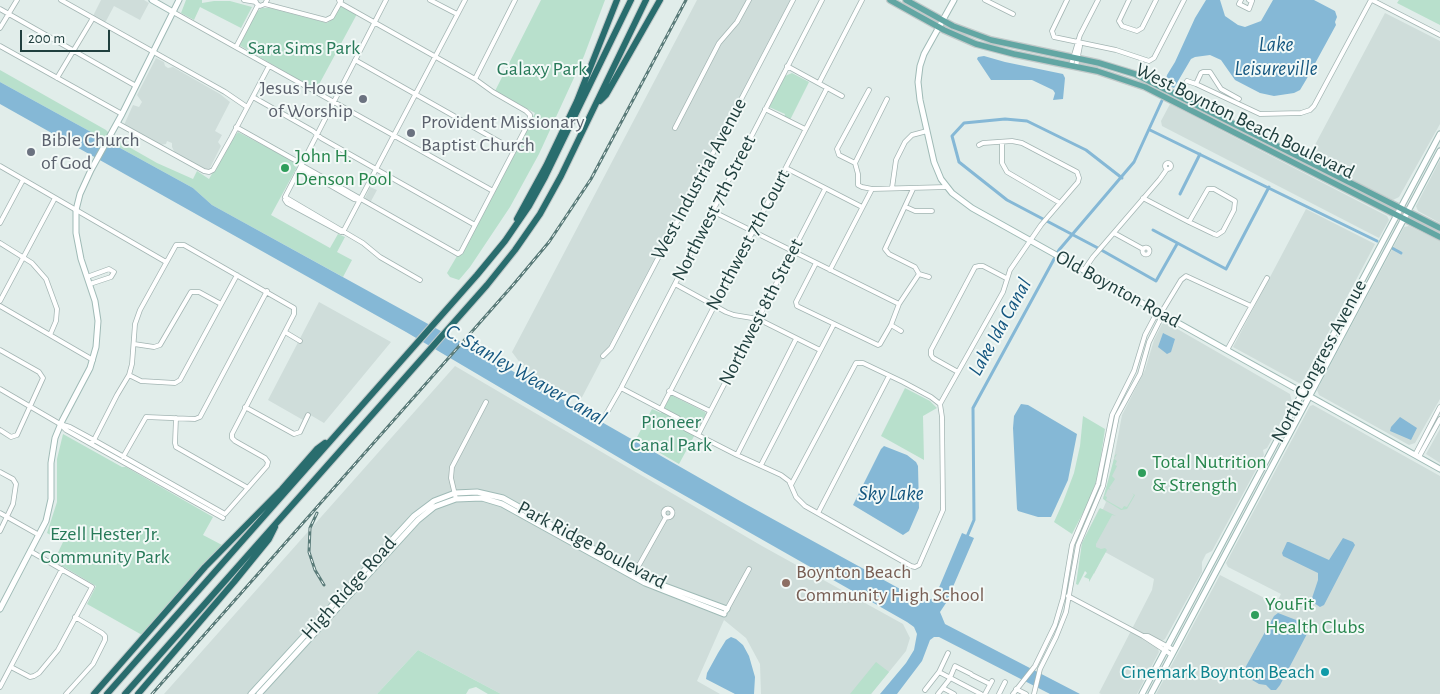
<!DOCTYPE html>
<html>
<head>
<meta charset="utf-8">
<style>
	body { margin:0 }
	#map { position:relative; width:1440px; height:694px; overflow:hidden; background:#e1edea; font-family:"Alegreya Sans",sans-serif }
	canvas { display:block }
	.scale { position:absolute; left:20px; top:30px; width:90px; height:22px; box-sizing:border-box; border:2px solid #203f3e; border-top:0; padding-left:6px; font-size:15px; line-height:18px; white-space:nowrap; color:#203f3e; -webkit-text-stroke:4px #f2f9f7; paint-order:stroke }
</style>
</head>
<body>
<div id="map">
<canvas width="1440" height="694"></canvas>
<div class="scale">200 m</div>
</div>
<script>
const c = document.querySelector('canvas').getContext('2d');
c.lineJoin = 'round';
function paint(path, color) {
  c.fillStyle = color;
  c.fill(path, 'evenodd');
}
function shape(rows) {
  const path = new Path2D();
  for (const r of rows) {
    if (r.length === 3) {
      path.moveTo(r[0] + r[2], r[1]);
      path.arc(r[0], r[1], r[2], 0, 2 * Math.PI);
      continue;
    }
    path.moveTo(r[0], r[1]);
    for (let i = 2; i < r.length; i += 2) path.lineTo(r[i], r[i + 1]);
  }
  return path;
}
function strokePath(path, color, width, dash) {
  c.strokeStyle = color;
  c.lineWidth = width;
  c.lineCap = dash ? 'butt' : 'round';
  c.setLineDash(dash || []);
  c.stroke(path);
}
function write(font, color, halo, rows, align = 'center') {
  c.font = font + ' "Alegreya Sans",sans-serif';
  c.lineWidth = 4;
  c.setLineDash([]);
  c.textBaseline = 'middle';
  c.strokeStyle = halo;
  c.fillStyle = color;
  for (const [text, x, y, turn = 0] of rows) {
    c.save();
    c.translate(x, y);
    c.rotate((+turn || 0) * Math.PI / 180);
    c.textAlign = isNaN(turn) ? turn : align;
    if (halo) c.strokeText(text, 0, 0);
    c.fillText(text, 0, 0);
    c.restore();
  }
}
paint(shape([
	[101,0,144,0,149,3,140,20,114,6,105,23,93,16],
	[697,0,790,0,580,401,529,375,512,352],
	[1385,13,1440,41,1440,124,1399,197,1393,200,1308,158],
	[156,58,164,62,165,66,168,68,173,67,220,94,230,102,215,131,222,135,218,142,221,146,209,170,204,169,175,153,172,147,172,143,167,141,166,144,160,145,124,125,133,105,139,107,142,102,137,95],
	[1170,104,1387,216,1389,220,1379,238,1162,126,1161,121],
	[1440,160,1440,223,1418,211,1416,206],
	[370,187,377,190,370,203,365,198],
	[1306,209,1375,244,1302,382,1299,383,1233,347],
	[1409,226,1440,241,1440,399,1415,443,1409,445,1319,395,1317,390,1404,227],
	[319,302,391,342,324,423,307,413,303,420,268,400],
	[1167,323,1290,394,1292,402,1267,448,1263,450,1264,455,1212,551,1206,554,1202,562,1202,572,1165,639,1162,641,1158,649,1159,652,1137,694,1101,694,1099,693,1152,590,1154,579,1105,552,1094,574,1081,550,1082,543,1099,509,1103,509,1106,502,1103,498,1111,474,1122,415,1145,370,1154,340,1162,324],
	[455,366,762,546,903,624,910,638,906,651,871,694,761,694,760,664,746,638,724,620,697,681,720,694,501,694,418,650,377,694,164,694],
	[1313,405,1440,476,1440,694,1156,694,1220,575,1276,604,1281,594,1228,567,1226,563,1310,406],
	[1440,429,1440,463,1426,454]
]), '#cfddda');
paint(shape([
	[186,0,202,0,202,3,214,1,230,1,252,7,241,28,200,7,194,20,181,13],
	[541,0,605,0,584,56,539,154,510,207,470,267,459,280,450,277,447,273,457,256,462,254,535,113,495,91],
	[1399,0,1440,0,1440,25,1397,3],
	[341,5,357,14,316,90,239,45,256,12,262,8,270,8,327,23,333,19],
	[0,70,106,130,115,139,157,163,193,179,197,171,209,179,229,144,238,132,295,162,297,167,271,215,330,248,338,234,345,237,337,252,352,260,343,277,212,205,193,188,0,82],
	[792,73,809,82,790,120,784,117,785,114,769,107,785,76],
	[905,388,930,401,937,408,923,416,924,460,881,436],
	[671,395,705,412,706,414,679,464,636,439,652,409,661,413],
	[1083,416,1105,429,1098,476,1090,499,1072,534,1054,522,1063,502,1074,473,1080,446],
	[63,434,122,467,126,467,213,517,203,535,222,545,142,635,87,604,96,586,54,561,63,542,47,533,57,502,57,459],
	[1117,454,1114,459,1117,461,1115,465,1117,466,1112,476,1115,479,1109,488,1111,490,1108,489,1105,496,1107,497,1106,500,1122,509,1124,506,1127,507,1134,495,1132,493,1135,495,1127,509,1121,510,1103,499,1115,455],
	[1100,508,1116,516,1112,515,1096,544,1096,547,1101,549,1105,548,1107,550,1089,582,1089,579,1084,577,1087,573,1085,571,1078,585,1076,584,1082,543],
	[418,650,501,694,488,694,476,687,469,689,466,694,377,694],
	[876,662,889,672,871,694,850,694]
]), '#b8e0cc');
paint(shape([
	[1206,0,1220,0,1225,16,1238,25,1245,27,1261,21,1273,0,1314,0,1335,11,1337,17,1335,22,1336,25,1306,80,1300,90,1294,93,1274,96,1260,93,1235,80,1221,60,1210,55,1195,57,1191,59,1174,88,1165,84,1167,75,1175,62,1195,18],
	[984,56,1005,62,1063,74,1065,78,1063,99,1053,100,1055,93,1053,90,1032,80,991,80,977,59,978,57],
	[0,82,193,188,212,205,479,352,740,501,922,601,927,601,935,597,962,533,974,538,946,603,940,612,945,624,1080,694,1050,694,939,637,934,637,930,640,922,661,897,694,880,694,906,663,914,650,917,634,914,627,907,622,645,473,406,332,0,104],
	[1163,333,1175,339,1171,352,1167,354,1158,347],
	[1021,404,1028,405,1077,434,1068,480,1051,517,1038,517,1018,511,1017,509,1013,428,1014,416],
	[1400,417,1417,428,1411,440,1390,431,1391,427],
	[884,446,907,455,916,462,918,466,919,508,909,531,903,535,853,505,881,449],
	[1343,538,1353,542,1355,545,1324,605,1320,607,1311,601,1318,580,1318,573,1283,556,1282,553,1287,542,1289,542,1329,560],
	[1278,613,1304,623,1307,627,1308,632,1280,685,1276,690,1271,690,1266,685,1259,684,1247,677,1245,668,1274,616],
	[731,637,736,639,743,645,749,656,755,677,754,694,735,694,706,679,707,673,718,653,726,640]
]), '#85b8d6');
strokePath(shape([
	[1150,130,1377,241],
	[1122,178,1086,150,1027,121,1005,119,964,123,952,136,959,162,1007,200,1096,247,1156,281,1177,244],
	[1180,194,1200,154],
	[1153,230,1226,269,1269,187],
	[1392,248,1401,253],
	[966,539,974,520,973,408,1059,250,1134,162,1170,83]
]), '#85b8d6', 3);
const street = shape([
	[61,0,225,92,247,107],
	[244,0,256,2],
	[255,0,256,3,260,6,265,4,267,0],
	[430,0,457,14],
	[985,0,1013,14],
	[1067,0,1052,31,1054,37,1116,50,1149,61,1154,58,1184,0],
	[1129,0,1119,21,1122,26,1137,31,1142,28,1156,0],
	[1241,0,1239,4,1249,9,1252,1,1249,0],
	[1372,0,1440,35],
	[265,4,326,20,332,17,341,1],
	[0,9,136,86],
	[173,12,493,191],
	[0,28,17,0],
	[0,46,122,114],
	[236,47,258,5],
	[355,60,514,150],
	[1071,65,1080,35,1098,0],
	[787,66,842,96],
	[1076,66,1080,46,1079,42],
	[57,78,93,18],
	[475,79,515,0],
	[1187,81,1196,84],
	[819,83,862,0],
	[253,97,313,131,321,138,475,225],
	[887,99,855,163,858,174,858,185,862,187,872,189,947,187],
	[1239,99,1221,89,1210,72,1203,72,1201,73,1196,84,1260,114,1301,113,1310,110,1314,106,1371,0],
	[765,109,805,129],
	[117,123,204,171,209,172,213,170,231,138,269,66],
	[236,127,302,164],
	[675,128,719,43,737,22,749,0],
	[1002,142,1002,163,1007,172,1060,203],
	[855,163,839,155,837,149,869,90],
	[1168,166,3],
	[301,165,458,254,461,252,530,120,530,115,526,111,493,92,475,79,340,3,339,0],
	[0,166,166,262],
	[300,168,354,199,359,200],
	[786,168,862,207],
	[892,188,896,160,905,142,912,135,927,131],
	[913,189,885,249,889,254,915,267,919,274],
	[285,197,386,0],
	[285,197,363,243,380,257,420,280],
	[1143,198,1164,209,1189,222,1214,234,1217,235,1223,231,1234,210,1235,201,1214,189,1208,189,1189,222],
	[285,200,287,203,341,232],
	[906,207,915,211,932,211],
	[712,211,899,304],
	[0,223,23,180],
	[343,232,465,0],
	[1114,233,1143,249],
	[0,243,32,263,46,279,57,309,56,321,50,335],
	[1146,251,3.5],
	[816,263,796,302,797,306,878,345,880,344,891,325,899,304,919,274],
	[830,270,872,189],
	[1084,270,1093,257,1160,179,1167,169],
	[919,274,929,277],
	[87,277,109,269,114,272,111,277,90,284],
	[675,284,726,312,734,315,758,319,820,350],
	[0,301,55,198],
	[0,306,93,360],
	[891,325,901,331],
	[285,332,300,341],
	[134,344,154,347,160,345,191,292,199,292,221,304],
	[0,350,39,372,43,378,17,435,11,437,0,430],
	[1227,350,1267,278],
	[603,356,611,348,793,0],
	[958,372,933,358,931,355,931,350,975,267,979,266,983,266,1006,278],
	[129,375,141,381,175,383,180,380,237,275],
	[621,388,678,418],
	[0,389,60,424,70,427,94,440,225,514,267,466,268,462,265,458,235,441,232,438,232,434,294,314,294,308,184,245,176,245,140,310,135,324,132,364,129,375,117,395,95,438,94,440,91,444],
	[669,391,710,411],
	[245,407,294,434,300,432,308,415],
	[661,409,827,88],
	[605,416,621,388,822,0],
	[176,418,175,443,176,447,248,488],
	[60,424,66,430,223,518],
	[686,429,737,455,781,475,789,481,796,497,805,506,911,566,915,567,919,565,943,510,942,417,940,404,1003,292,1010,270,1041,225,1078,182,1079,178,1077,172,1022,143,1012,141,983,143,979,145],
	[698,435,825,189],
	[737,455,796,339],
	[1415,455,1440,407],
	[123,457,146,417,195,419,200,417,267,291],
	[1419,457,1440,419],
	[761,465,834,324],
	[0,472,13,479,16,484,13,504,0,531],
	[791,485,856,363,863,363,903,382,931,397,940,404],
	[456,499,451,478,452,467,486,402],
	[668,513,4.5],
	[0,513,39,535],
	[818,513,889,376],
	[634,574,666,517],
	[1068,596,1143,636,1172,655],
	[726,611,749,569],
	[1143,636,1148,636,1174,650],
	[11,667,30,677,34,676,39,673,58,650,92,587,30,551],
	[939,672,981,694],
	[972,675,990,684],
	[0,687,62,569],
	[943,688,954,694],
	[1016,689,1026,694],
	[925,690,939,672,948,653],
	[66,694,93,664,105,640,105,636,102,633,75,617],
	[938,694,949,680,955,666,971,674],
	[985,694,992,681],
	[999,694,1005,682],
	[1013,694,1035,666,1055,625,1063,598,1072,545,1098,484,1112,415,1134,371,1145,335,1154,318,1161,313],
	[1034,694,1040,669,1056,637,1066,612,1078,545,1103,486,1117,416,1140,374,1149,342,1160,320,1161,313,1181,280,1186,276,1251,306]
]);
const secondary = shape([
	[152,0,173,12],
	[954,0,924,54,920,66,918,82,920,100,934,162,941,179,952,193,972,208,1440,469],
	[0,609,46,521,51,499,51,463,55,438,62,421,90,368,96,347,98,321,95,301,81,259,76,233,76,210,80,194,91,170,122,114,179,0],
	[251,694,414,516,434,501,455,493,477,492,503,498,635,572,665,586,727,609],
	[259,694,418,520,434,507,456,499,482,498,502,504,645,583,724,614],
	[1142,694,1440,134],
	[1151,694,1440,151]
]);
const primary = shape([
	[890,0,944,30,976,44,1014,54,1097,71,1145,87,1440,237],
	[906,0,953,26,991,40,1099,63,1135,74,1440,228]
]);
const highway = shape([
	[600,101,606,95,660,0],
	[517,219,546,166,577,101,617,0],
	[94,694,205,567,282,489,317,449,325,443],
	[107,694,477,275,505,241,529,206,545,177,631,0],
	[125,694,487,285,515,250,540,214,561,176,646,0],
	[138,694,234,582,269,539,275,527]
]);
strokePath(street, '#a3b5b3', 5.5);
strokePath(secondary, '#9fbab6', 7);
strokePath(primary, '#c1c9c9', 8);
strokePath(highway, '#c1c9c9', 8);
strokePath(street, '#fff', 4);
strokePath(secondary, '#fff', 5);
strokePath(primary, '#62a6a3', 5.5);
strokePath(highway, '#296d6e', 6);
const rail = shape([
	[317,513,310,528,309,552,315,570,324,585],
	[152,694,513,285,549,242,591,179,686,0]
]);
strokePath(rail, '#5a7b79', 3);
strokePath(rail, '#f2f9f7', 1, [4]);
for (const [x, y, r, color] of [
	[363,99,5,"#6b7280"],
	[411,133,5,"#6b7280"],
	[31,152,5,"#6b7280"],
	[285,168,5,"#2e9e5b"],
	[1142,473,5,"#2e9e5b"],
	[786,583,5,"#8d6e63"],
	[1255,615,5,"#2e9e5b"],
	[1325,672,5,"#0f9aa8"]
]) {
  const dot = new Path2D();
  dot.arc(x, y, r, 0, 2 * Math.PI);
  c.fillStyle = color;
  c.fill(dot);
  strokePath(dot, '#f2f9f7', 2);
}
write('20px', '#277a59', '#f2f9f7', [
	["Sara Sims Park",304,48],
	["Galaxy Park",542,69],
	["Pioneer",671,422],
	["Canal Park",671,445],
	["Ezell Hester Jr.",105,534],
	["Community Park",105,557]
]);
write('20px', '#5b616d', '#f2f9f7', [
	["Jesus House",353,88,"right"],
	["of Worship",353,111,"right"],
	["Provident Missionary",421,122],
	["Baptist Church",421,145],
	["Bible Church",41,140],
	["of God",41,163]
], 'left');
write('20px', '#203f3e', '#f2f9f7', [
	["West Boynton Beach Boulevard",1245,121,26],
	["West Industrial Avenue",699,179,-62],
	["Northwest 7th Street",714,208,-63],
	["Northwest 7th Court",748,240,-62],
	["Old Boynton Road",1118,289,29],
	["Northwest 8th Street",761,312,-63],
	["North Congress Avenue",1319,361,-62],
	["Park Ridge Boulevard",592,545,28],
	["High Ridge Road",349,588,-48]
]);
write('20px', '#27864d', '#f2f9f7', [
	["John H.",295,156],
	["Denson Pool",295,179],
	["Total Nutrition",1152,462],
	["& Strength",1152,485],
	["YouFit",1265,604],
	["Health Clubs",1265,627]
], 'left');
write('20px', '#785e54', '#f2f9f7', [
	["Boynton Beach",796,572],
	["Community High School",796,595]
], 'left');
write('20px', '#0d838f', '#f2f9f7', [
	["Cinemark Boynton Beach",1315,672]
], 'right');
write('italic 21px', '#155780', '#f2f9f7', [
	["Lake",1276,45],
	["Leisureville",1276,69],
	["Lake Ida Canal",1000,327,-61],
	["C. Stanley Weaver Canal",526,375,30],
	["Sky Lake",891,494]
]);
</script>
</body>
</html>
